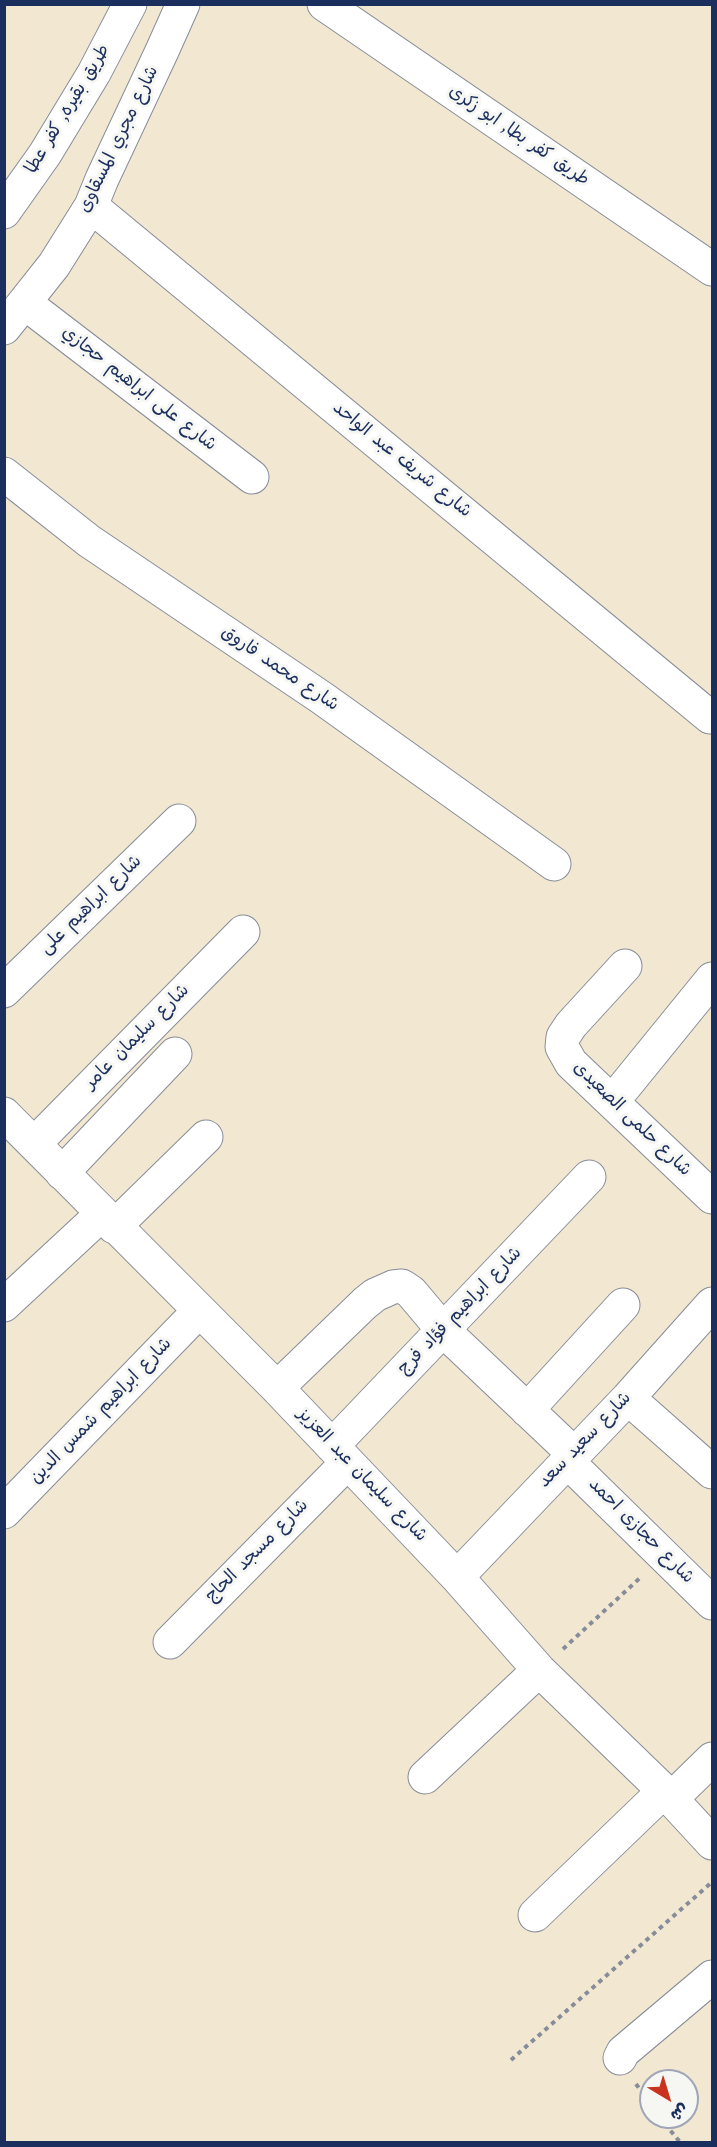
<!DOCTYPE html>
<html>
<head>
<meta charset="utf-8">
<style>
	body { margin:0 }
	#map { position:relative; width:717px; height:2147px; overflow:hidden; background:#f2e8d2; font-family:Kalam,"Playpen Sans Arabic",sans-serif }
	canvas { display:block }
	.frame { position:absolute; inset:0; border:6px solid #1b2f5e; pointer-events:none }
	.north { position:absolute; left:639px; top:2069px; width:60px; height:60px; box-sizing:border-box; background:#f6f6f2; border:2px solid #9ea6b7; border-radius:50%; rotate:142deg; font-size:16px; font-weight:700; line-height:24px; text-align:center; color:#1b2f5e }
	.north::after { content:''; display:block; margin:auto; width:21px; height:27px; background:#c8321e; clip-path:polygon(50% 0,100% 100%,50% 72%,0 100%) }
</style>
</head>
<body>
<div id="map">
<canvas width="717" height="2147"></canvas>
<div class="frame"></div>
<div class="north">ش</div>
</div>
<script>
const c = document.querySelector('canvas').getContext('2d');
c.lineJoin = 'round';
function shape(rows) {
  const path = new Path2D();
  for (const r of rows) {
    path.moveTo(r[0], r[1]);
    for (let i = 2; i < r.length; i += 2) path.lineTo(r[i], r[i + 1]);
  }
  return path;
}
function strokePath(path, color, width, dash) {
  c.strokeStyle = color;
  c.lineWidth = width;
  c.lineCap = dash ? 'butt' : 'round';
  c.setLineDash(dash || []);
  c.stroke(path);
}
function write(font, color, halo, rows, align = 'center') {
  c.font = font + ' Kalam,"Playpen Sans Arabic",sans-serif';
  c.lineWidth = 6;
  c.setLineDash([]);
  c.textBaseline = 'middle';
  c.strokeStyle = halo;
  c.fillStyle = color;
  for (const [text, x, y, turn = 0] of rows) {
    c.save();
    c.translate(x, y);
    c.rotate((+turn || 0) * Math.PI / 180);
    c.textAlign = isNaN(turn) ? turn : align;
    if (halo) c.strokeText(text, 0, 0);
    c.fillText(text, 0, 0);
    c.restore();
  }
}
const minor = shape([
	[324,4,712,269],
	[91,206,710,717],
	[4,212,45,154,94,73,130,4],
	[25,303,252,477],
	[4,328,54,265,91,206,102,179,162,51,183,4],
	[4,474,89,541,322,698,554,864],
	[625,966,571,1025,563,1037,562,1047,571,1063,712,1197],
	[4,991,179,821],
	[612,1102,712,979],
	[4,1114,277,1388,457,1577,539,1670,664,1791,712,1843],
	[34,1144,243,932],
	[62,1173,175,1054],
	[114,1227,206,1137],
	[4,1305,102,1214],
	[277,1388,365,1303,375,1295,393,1287,402,1286,411,1292,443,1330,574,1454],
	[628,1398,712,1472],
	[527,1410,623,1305],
	[332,1446,589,1177],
	[567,1461,712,1603],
	[4,1512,199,1311],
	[457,1577,628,1398,712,1304],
	[170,1642,347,1463],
	[425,1777,539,1670],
	[671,1799,712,1759],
	[535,1915,664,1791],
	[620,2058,623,2052,712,1977]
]);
strokePath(minor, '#868c98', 35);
strokePath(shape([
	[563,1649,641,1577],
	[511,2060,712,1882],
	[636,2084,651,2105],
	[659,2117,680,2142]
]), '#868c98', 4, [4.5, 4.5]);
strokePath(minor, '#fff', 33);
write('18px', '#1b2f5e', '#f6f6f2', [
	["طريق بقيره, كفر عطا",69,110,-59],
	["طريق كفر بطا, ابو زكرى",518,137,34],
	["شارع مجري المسقاوى",120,140,-64],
	["شارع على ابراهيم حجازي",138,390,38],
	["شارع شريف عبد الواحد",401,461,39],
	["شارع محمد فاروق",279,670,34],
	["شارع ابراهيم على",92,906,-44],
	["شارع سليمان عامر",138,1038,-45],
	["شارع حلمى الصعيدى",631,1120,44],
	["شارع ابراهيم فؤاد فرج",461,1312,-46],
	["شارع ابراهيم شمس الدين",102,1412,-46],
	["شارع سعيد سعد",586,1441,-46],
	["شارع سليمان عبد العزيز",361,1476,46],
	["شارع حجازى احمد",640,1532,45],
	["شارع مسجد الحاج",258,1552,-45]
]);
</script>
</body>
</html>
